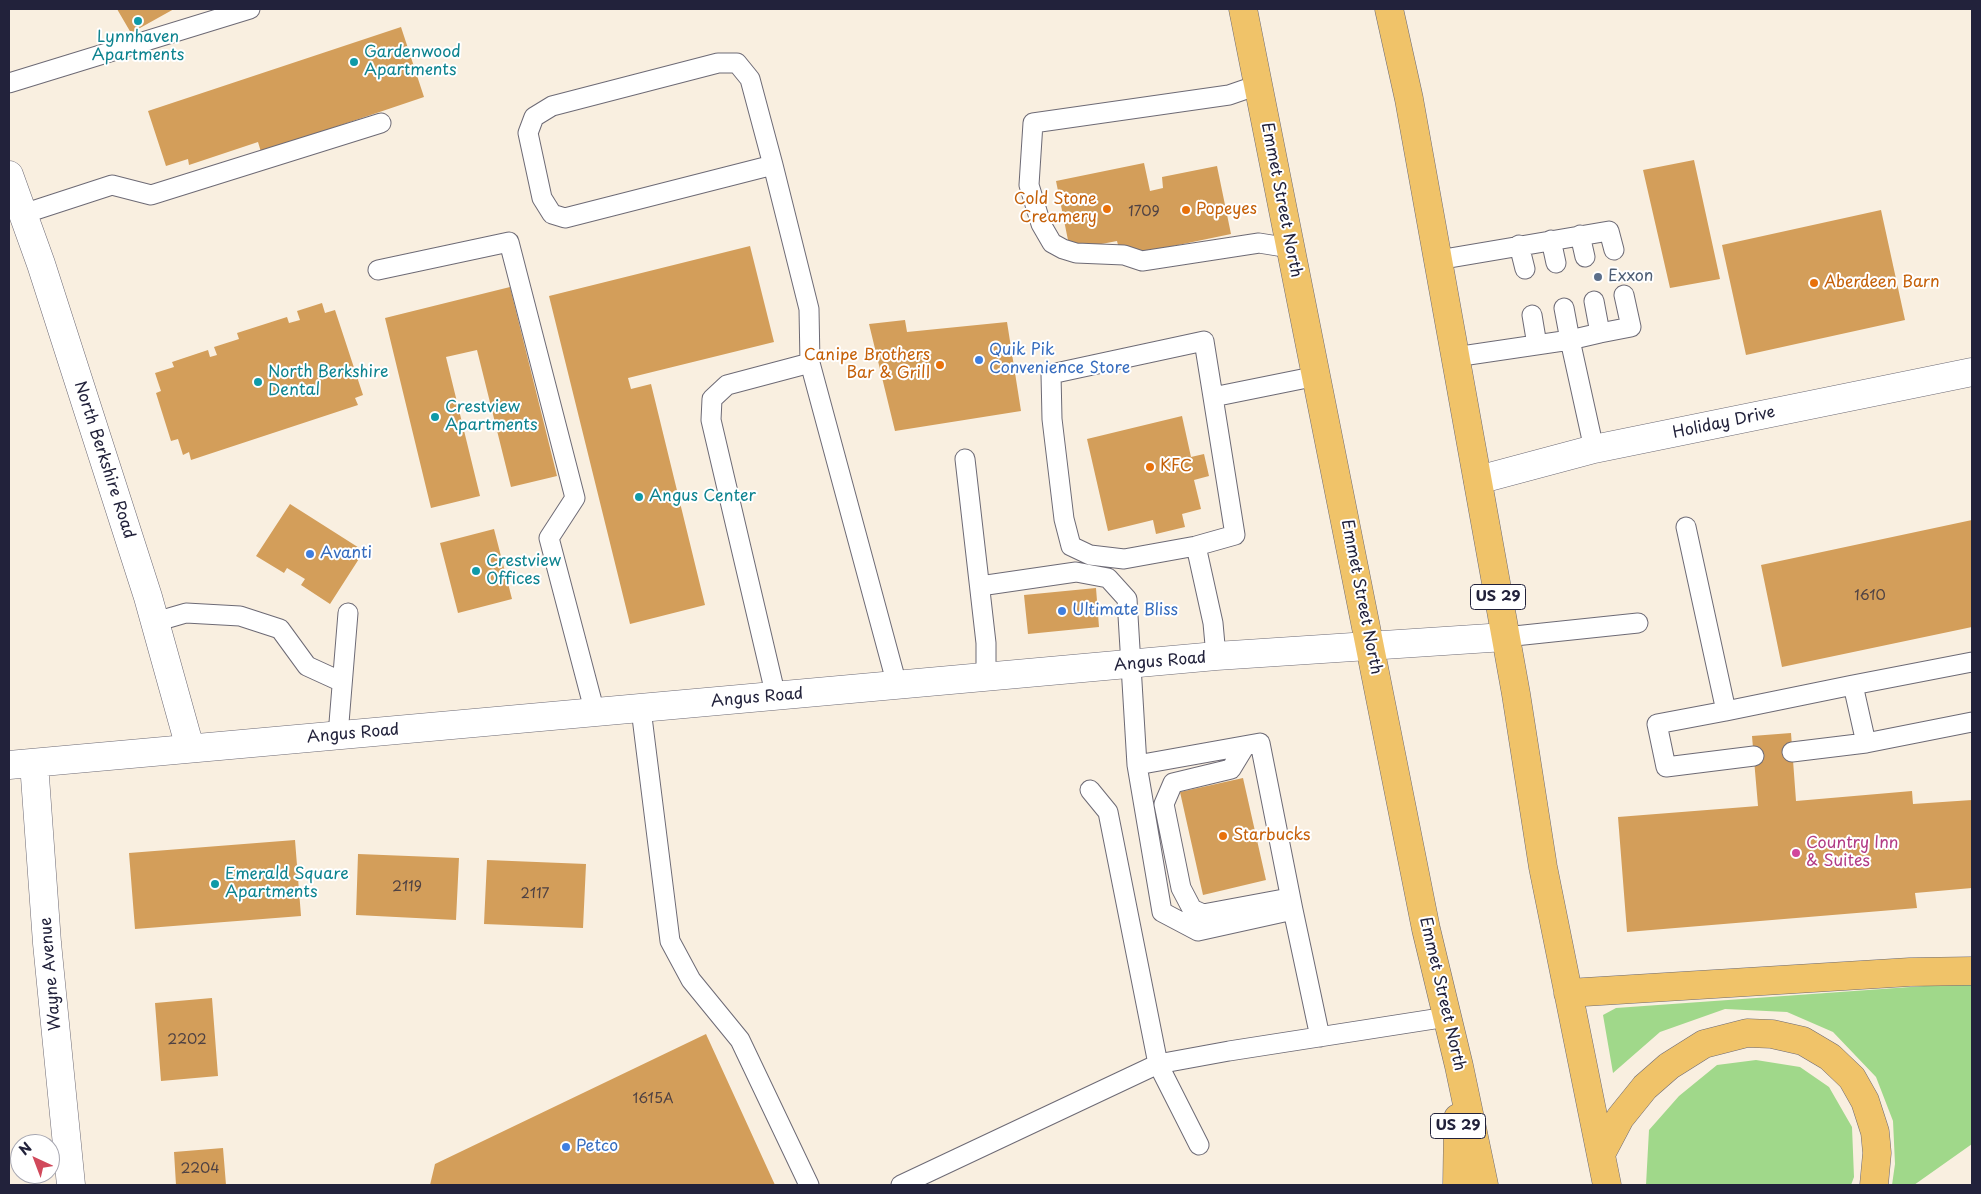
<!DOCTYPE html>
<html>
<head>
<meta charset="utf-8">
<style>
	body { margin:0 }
	#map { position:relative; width:1981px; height:1194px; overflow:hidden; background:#f9efe0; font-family:"Playpen Sans",sans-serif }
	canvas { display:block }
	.frame { position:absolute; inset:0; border:10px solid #22223b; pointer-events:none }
	.north { position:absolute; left:10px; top:1134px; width:50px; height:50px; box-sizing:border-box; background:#fff; border:1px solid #a7a7b1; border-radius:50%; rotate:317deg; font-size:14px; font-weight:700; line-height:20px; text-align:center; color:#22223b }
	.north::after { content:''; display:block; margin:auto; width:18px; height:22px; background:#d1495b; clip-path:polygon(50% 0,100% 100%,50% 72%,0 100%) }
</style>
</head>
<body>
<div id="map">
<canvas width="1981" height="1194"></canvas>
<div class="frame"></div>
<div class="north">N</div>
</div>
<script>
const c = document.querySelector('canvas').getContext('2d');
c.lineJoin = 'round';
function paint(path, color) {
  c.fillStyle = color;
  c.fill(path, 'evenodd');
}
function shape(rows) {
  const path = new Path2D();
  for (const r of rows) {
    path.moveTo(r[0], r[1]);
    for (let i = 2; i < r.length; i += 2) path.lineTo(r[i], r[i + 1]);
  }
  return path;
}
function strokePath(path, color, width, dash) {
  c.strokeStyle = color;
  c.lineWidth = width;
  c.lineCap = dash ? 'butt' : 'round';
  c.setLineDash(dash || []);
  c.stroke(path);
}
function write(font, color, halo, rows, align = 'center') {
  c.font = font + ' "Playpen Sans",sans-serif';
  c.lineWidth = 4;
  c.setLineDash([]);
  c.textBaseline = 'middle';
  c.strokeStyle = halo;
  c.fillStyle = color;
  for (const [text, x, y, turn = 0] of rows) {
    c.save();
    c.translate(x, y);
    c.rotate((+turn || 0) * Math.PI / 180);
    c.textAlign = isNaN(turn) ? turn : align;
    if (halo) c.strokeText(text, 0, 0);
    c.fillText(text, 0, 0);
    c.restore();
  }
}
paint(shape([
	[1938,985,1972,985,1972,1144,1914,1185,1892,1185,1895,1164,1893,1121,1876,1077,1833,1032,1787,1012,1725,1009,1660,1032,1613,1073,1603,1015,1616,1008],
	[1756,1060,1800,1067,1829,1087,1852,1127,1854,1177,1851,1185,1646,1185,1649,1130,1679,1096,1717,1065]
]), '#a0d88a');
paint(shape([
	[117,9,174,9,131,33],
	[401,27,424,97,261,152,258,142,189,165,188,159,166,166,148,111],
	[1694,160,1720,279,1670,288,1643,170],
	[1144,163,1150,191,1163,188,1162,177,1217,166,1231,234,1135,254,1133,247,1119,249,1117,241,1070,250,1056,181],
	[1881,210,1905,320,1746,355,1722,245],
	[750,246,774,342,628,378,631,389,651,384,705,605,630,624,549,296],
	[510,287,557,476,511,487,477,350,446,357,480,496,431,508,385,318],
	[322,303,325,313,335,310,363,395,355,398,358,405,191,460,189,452,183,455,178,439,171,441,156,393,161,391,155,373,174,367,172,362,208,350,210,357,217,355,214,347,239,339,237,333,287,317,289,323,300,320,297,311],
	[905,320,907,332,1007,322,1021,411,895,431,869,324],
	[1182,416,1191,457,1204,454,1209,476,1194,480,1201,509,1182,514,1185,527,1156,534,1153,520,1108,531,1087,439],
	[290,504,364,551,330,604,301,585,305,579,287,568,284,573,256,556],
	[1972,520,1972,627,1782,667,1761,565],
	[494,529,512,599,458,613,440,543],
	[1096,588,1099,627,1028,634,1024,595],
	[1791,733,1796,801,1912,791,1913,804,1972,800,1972,888,1915,893,1917,908,1627,932,1618,817,1758,806,1752,736],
	[1243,778,1266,880,1203,895,1180,792],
	[295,840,301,916,135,929,129,853],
	[358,854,459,858,456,920,356,915],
	[487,860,586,864,583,928,484,924],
	[212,998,218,1076,161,1081,155,1003],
	[706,1034,775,1185,430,1185,435,1164],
	[223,1148,226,1185,176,1185,174,1152]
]), '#d39e5a');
const lane = shape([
	[9,83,250,9],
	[1258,85,1229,95,1033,123,1029,185,1041,224,1052,243,1063,249,1076,253,1124,255,1142,261,1259,243,1290,248],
	[773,165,565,218,552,214,542,198,528,133,534,117,552,106,718,63,737,63,750,79,773,165,809,309,810,363,897,685],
	[23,214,112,185,151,195,381,123],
	[1580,235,1585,257],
	[1551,240,1556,263],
	[1519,245,1525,269],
	[1438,260,1609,231,1614,250],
	[378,270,509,242,575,498,549,538,595,713],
	[1564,308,1570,340,1600,333,1594,301],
	[1532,315,1537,345],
	[1600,333,1631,327,1624,295],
	[1455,357,1570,340,1594,449],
	[965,459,986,643,986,677],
	[1686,527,1726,711,1657,724,1666,767,1754,756],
	[1196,546,1124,559,1090,555,1071,546,1064,519,1052,419,1051,374,1204,341,1213,397],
	[980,586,1076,572,1108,578,1127,599,1137,765,1162,912,1198,931,1293,910,1260,743,1137,765],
	[155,622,186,613,240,616,280,629,307,666,342,682],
	[1505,637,1638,623],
	[1216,656,1213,623,1196,546,1235,535,1213,397,1317,376],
	[1853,685,1972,662],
	[776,697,711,420,712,399,727,385,810,363],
	[641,709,670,941,691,980,740,1040,809,1185],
	[1726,711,1853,685,1866,743,1792,752],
	[338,735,348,613],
	[1866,743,1972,722],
	[1245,746,1231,769,1173,783,1164,804,1181,888,1192,909,1203,914,1289,898],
	[1090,790,1108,812,1158,1064,1199,1145],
	[1293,910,1320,1037],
	[901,1185,1158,1064,1229,1051,1447,1017]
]);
const street = shape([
	[9,175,41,264,148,597,190,748],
	[1478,480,1594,449,1972,372],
	[34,763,47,943,71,1185],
	[9,765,1216,656,1505,637]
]);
const highway = shape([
	[1243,9,1426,929,1459,1066,1484,1185],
	[1389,9,1409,99,1516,694,1543,867,1607,1185],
	[1568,993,1910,972,1972,971],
	[1601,1154,1620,1118,1645,1087,1669,1066,1704,1044,1747,1033,1772,1034,1803,1041,1830,1057,1852,1078,1865,1101,1875,1132,1877,1153,1874,1185],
	[1457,1185,1458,1118]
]);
strokePath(lane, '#6d6a75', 21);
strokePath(street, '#6d6a75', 29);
strokePath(highway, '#6d6a75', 29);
strokePath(lane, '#fff', 19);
strokePath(street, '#fff', 28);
strokePath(highway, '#f0c369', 28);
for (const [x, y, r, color] of [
	[138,21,5,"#0f9aa8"],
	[354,62,5,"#0f9aa8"],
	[1107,209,5,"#e8710a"],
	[1186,210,5,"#e8710a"],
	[1598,277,5,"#5c6f8a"],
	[1814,283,5,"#e8710a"],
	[979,360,5,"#3f7fe0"],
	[940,365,5,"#e8710a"],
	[258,382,5,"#0f9aa8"],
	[435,417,5,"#0f9aa8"],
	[1150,467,5,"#e8710a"],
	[639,497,5,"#0f9aa8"],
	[310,554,5,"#3f7fe0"],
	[476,571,5,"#0f9aa8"],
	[1062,611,5,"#3f7fe0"],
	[1223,836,5,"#e8710a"],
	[1796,853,5,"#d1479c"],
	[215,884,5,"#0f9aa8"],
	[566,1147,5,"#3f7fe0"]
]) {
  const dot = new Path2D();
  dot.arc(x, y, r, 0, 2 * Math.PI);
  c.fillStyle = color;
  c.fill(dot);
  strokePath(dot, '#fff', 2);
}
write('14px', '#4e4143', null, [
	["1709",1144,212],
	["1610",1870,596],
	["2119",407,887],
	["2117",535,894],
	["2202",187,1040],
	["1615A",653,1099],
	["2204",200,1169]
]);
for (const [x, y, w] of [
	[1498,597,55],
	[1458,1126,55]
]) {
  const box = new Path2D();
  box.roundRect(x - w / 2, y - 12.5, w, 25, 4);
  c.fillStyle = '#fff';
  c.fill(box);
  strokePath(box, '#22223b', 1);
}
write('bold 15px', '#22223b', null, [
	["US 29",1498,597],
	["US 29",1458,1126]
]);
write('16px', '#0d838f', '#fff', [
	["Lynnhaven",138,38,"center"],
	["Apartments",138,56,"center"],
	["Gardenwood",364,53],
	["Apartments",364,71],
	["North Berkshire",268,373],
	["Dental",268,391],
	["Crestview",445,408],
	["Apartments",445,426],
	["Angus Center",649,497],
	["Crestview",486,562],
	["Offices",486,580],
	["Emerald Square",225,875],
	["Apartments",225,893]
], 'left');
write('16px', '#c56008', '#fff', [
	["Cold Stone",1097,200,"right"],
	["Creamery",1097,218,"right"],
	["Popeyes",1196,210],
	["Aberdeen Barn",1824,283],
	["Canipe Brothers",930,356,"right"],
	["Bar & Grill",930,374,"right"],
	["KFC",1160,467],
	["Starbucks",1233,836]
], 'left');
write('16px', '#22223b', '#fff', [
	["Emmet Street North",1281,200,79],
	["Holiday Drive",1724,423,-12],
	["North Berkshire Road",104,460,72],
	["Emmet Street North",1361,597,79],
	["Angus Road",1160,662,-5],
	["Angus Road",757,698,-5],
	["Angus Road",353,734,-5],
	["Wayne Avenue",51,974,-95],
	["Emmet Street North",1442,994,77]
]);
write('16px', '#4e5e75', '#fff', [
	["Exxon",1608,277]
], 'left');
write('16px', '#366cbe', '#fff', [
	["Quik Pik",989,351],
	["Convenience Store",989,369],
	["Avanti",320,554],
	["Ultimate Bliss",1072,611],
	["Petco",576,1147]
], 'left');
write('16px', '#b23c85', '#fff', [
	["Country Inn",1806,844],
	["& Suites",1806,862]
], 'left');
</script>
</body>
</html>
